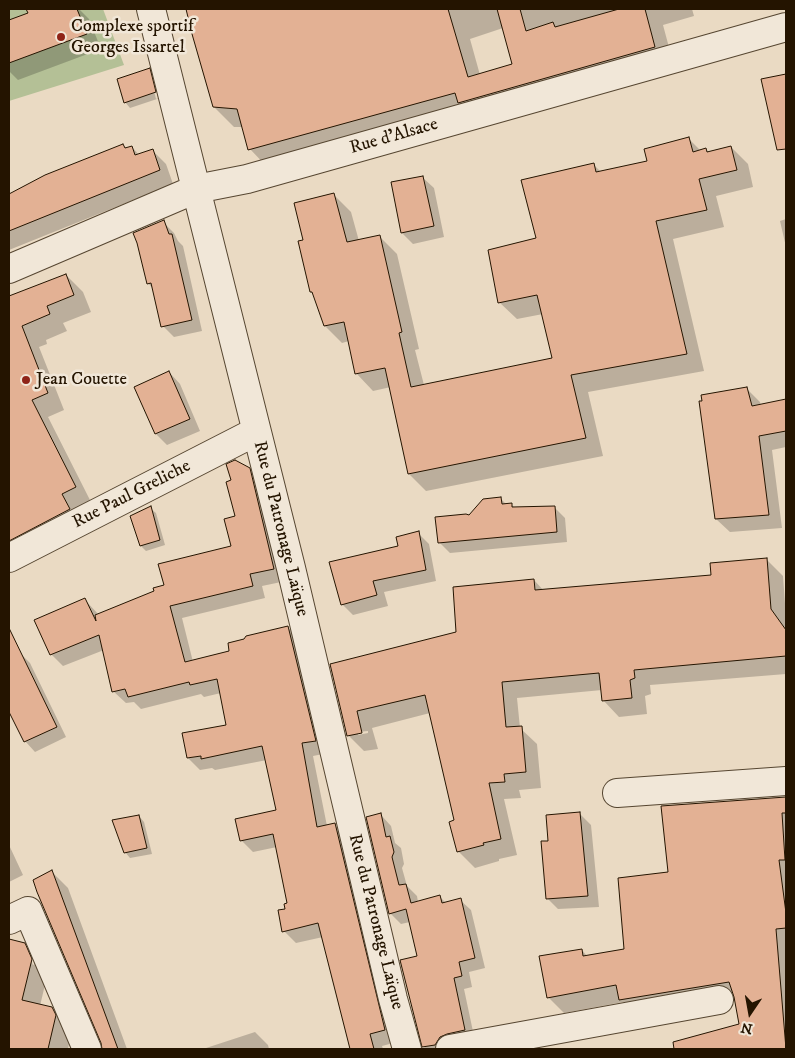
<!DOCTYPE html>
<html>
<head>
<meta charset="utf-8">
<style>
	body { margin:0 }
	#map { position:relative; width:795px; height:1058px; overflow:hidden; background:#eadac3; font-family:"IM FELL DW Pica",serif }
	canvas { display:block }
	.frame { position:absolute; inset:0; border:10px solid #241400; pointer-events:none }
	.north { position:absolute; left:725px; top:988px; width:50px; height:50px; -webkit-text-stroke:4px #f1e7d8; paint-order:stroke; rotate:192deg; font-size:14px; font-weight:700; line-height:20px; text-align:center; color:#241400 }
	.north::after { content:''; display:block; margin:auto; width:18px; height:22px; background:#241400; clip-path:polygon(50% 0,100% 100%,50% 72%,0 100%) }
</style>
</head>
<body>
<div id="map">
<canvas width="795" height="1058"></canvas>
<div class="frame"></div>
<div class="north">N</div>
</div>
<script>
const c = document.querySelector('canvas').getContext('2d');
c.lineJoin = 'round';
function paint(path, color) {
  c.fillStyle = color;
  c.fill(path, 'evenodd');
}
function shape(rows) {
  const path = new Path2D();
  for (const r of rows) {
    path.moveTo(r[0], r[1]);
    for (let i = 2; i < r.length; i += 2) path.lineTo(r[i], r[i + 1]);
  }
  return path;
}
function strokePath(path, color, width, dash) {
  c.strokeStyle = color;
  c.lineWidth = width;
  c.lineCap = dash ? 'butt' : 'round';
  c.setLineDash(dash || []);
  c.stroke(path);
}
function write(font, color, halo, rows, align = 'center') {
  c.font = font + ' "IM FELL DW Pica",serif';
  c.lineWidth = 5;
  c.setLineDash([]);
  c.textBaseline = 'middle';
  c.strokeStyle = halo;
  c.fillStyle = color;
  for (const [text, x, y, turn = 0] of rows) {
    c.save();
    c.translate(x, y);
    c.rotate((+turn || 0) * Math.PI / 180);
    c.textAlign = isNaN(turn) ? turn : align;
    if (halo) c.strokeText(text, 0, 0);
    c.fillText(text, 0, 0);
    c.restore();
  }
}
paint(shape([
	[9,9,103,9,124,65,9,101]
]), '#b4c096');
paint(shape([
	[28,9,79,9,89,19,101,49,18,80,9,71,9,22,29,14],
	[187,9,692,9,694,16,663,25,674,66,269,169,250,149,243,127,234,127,214,107,193,34],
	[503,28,514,65,480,75,470,39],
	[149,69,155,74,160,98,130,108,125,102],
	[150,74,152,74,158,98,156,99],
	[786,75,786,138,785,138,762,80],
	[689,139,701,151,706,150,709,152,731,147,748,164,753,187,716,196,724,227,673,239,704,371,588,392,603,456,426,491,409,474,391,387,373,391,356,373,349,341,342,343,325,326,315,296,311,292,305,240,334,195,351,212,359,241,380,237,397,254,419,349,415,350,424,385,554,359,543,314,517,319,499,302,538,239,594,165,601,172,648,162],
	[123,145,127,149,132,147,139,155,152,150,166,164,173,184,9,250,9,196,45,176],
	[422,177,434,188,444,237,413,244,402,233],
	[786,219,786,247,780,221],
	[163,222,174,233,178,241,183,246,202,331,174,337,163,326,154,290,148,283],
	[66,275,83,292,91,312,63,323,67,331,46,340,47,344,39,347,64,410,48,417,92,504,9,545,9,297],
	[169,372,180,384,200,431,167,445,156,434,135,388],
	[746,388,760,402,761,406,786,401,786,447,772,450,782,528,730,532,716,519],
	[249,469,262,482,286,581,262,586,265,598,182,618,193,662,231,652,287,627,300,639,328,753,313,756,327,826,335,825,347,837,397,1042,382,1046,383,1049,351,1049,323,937,296,943,284,931,289,904,277,847,253,852,241,840,277,811,267,760,215,770,212,768,200,770,188,758,228,726,221,693,204,697,201,694,141,709,134,702,126,703,113,691,104,650,63,666,51,654,85,600,99,615,166,586,233,546,237,517],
	[501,499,507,505,511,504,515,508,554,507,565,518,567,542,450,553,439,542,470,517],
	[150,508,156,513,165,545,146,551,141,546],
	[418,533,429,544,436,581,384,592,388,606,353,615,342,604,399,547],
	[766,559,783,576,786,617,786,674,650,685,651,694,645,696,647,714,619,717,603,700,602,690,517,698,520,728,537,744,541,788,519,790,521,798,504,799,517,855,499,859,499,861,475,868,458,851,455,821,430,713,372,728,378,749,364,751,348,735,331,665,458,633,534,580,544,591,712,576],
	[368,731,368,733,358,735,358,732],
	[20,653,30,663,66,737,35,752,25,741,9,709,9,657],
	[786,798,786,1049,701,1049,714,1045,741,1025,736,999,635,1015,623,1002,564,1013,548,997,582,950,587,956,625,950,669,874,662,807],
	[580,814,591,825,599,907,558,909,547,898,549,842],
	[381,815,391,826,395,843,401,848,404,864,402,868,407,886,417,896,418,902,440,897,446,903,460,900,471,910,485,968,469,972,472,987,464,989,475,1041,450,1049,426,1049,423,1046,419,957,410,922,401,924,390,913],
	[139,816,144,822,152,854,130,858,125,852],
	[9,845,23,875,9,882],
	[52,872,68,888,127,1049,103,1049,103,1043],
	[9,940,24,945,41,961,47,976,40,1006,52,1008,68,1025,71,1033,68,1049,9,1049],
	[29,956,32,956,35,964,33,965],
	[255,1032,268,1045,269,1049,203,1049]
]), '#0003');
const building = shape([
	[26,9,77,9,87,34,9,63,9,20,28,13,26,9],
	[186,9,448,9,468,77,512,64,497,9,520,9,526,31,553,22,555,27,619,9,645,9,655,47,458,103,455,93,248,150,237,109,213,107,192,34,186,9],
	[150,68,156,92,124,103,117,79,150,68],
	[786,74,786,149,777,150,761,79,786,74],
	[689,137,693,152,706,148,707,152,731,146,737,170,699,179,707,210,656,221,687,354,571,375,586,438,408,474,385,368,355,374,344,322,324,326,312,292,310,292,298,241,303,240,294,203,334,193,347,242,380,235,402,332,399,333,411,387,552,358,537,295,498,303,488,250,536,238,521,180,594,163,596,172,647,161,644,149,689,137],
	[123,144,125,148,132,146,135,155,153,149,160,170,9,231,9,194,45,175,123,144],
	[423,176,434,226,401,233,391,182,423,176],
	[164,220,169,234,172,234,192,320,161,327,151,283,147,284,137,243,133,233,164,220],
	[66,274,74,295,47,306,50,314,22,326,48,393,32,400,76,487,62,494,70,509,9,541,9,296,66,274],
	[169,371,190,419,155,434,134,387,169,371],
	[747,387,752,406,786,399,786,431,759,436,769,515,715,519,699,401,702,401,701,395,747,387],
	[235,460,250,468,274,569,250,574,253,586,170,606,185,662,229,651,228,643,244,639,246,636,288,626,316,741,302,743,317,827,335,823,385,1030,370,1034,374,1049,350,1049,318,923,282,932,278,910,285,909,284,904,287,903,273,834,240,841,235,819,276,810,262,746,201,759,201,756,187,758,182,733,226,725,217,679,190,685,189,682,128,697,125,689,112,692,99,635,50,655,34,620,85,598,96,621,95,615,154,591,153,588,164,585,158,564,231,546,224,519,235,516,226,482,231,480,226,464,235,460],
	[501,497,502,504,512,503,512,507,555,506,557,532,438,543,435,517,466,514,469,515,483,499,501,497],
	[151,506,160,540,140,546,130,516,151,506],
	[419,531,426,570,373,581,377,595,341,605,329,562,398,546,396,537,419,531],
	[767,558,771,609,786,630,786,656,634,670,635,678,630,680,632,698,602,701,599,673,502,682,506,727,522,726,526,772,504,774,505,782,489,783,501,839,483,843,484,845,457,852,449,822,454,820,425,695,357,711,362,733,347,736,330,664,456,632,453,587,534,579,535,590,711,575,710,563,767,558],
	[9,628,57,727,24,742,9,712,9,628],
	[786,797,786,813,782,813,785,860,779,860,786,913,786,928,776,929,786,1049,674,1049,673,1042,739,1024,734,997,729,982,619,1000,616,985,547,998,539,956,582,949,583,956,624,949,618,878,668,872,661,806,786,797],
	[580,812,588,896,546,899,541,841,548,841,546,815,580,812],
	[381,813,386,837,390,836,394,852,392,857,399,885,406,884,411,903,440,895,442,903,461,898,475,958,459,962,462,976,454,978,465,1030,447,1034,440,1037,435,1045,422,1047,400,960,417,956,406,909,389,914,366,817,381,813],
	[139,815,147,848,124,853,112,820,139,815],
	[52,870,118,1049,102,1049,101,1043,37,892,33,880,52,870],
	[9,939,25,943,32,959,22,1000,52,1007,56,1015,48,1049,9,1049,9,939]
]);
paint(building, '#e3b194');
strokePath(building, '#241400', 1);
const minor = shape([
	[151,9,291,568,393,999,407,1049],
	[9,269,196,189,247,179,786,27],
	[9,558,255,432],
	[617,793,786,781],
	[9,920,28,911,87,1049],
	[450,1049,719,1000]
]);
strokePath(minor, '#564631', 30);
strokePath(minor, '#f1e7d8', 28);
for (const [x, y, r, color] of [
	[61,37,5,"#8f2418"],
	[26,380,5,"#8f2418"]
]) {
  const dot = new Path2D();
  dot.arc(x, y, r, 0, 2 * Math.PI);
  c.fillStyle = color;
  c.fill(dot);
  strokePath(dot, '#f1e7d8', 2);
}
write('18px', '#241400', '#f1e7d8', [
	["Complexe sportif",71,27],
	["Georges Issartel",71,48],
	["Jean Couette",36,380]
], 'left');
write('18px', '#241400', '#f1e7d8', [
	["Rue d'Alsace",394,137,-16],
	["Rue Paul Greliche",132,495,-27],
	["Rue du Patronage Laïque",280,529,76],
	["Rue du Patronage Laïque",375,922,76]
]);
</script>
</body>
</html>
